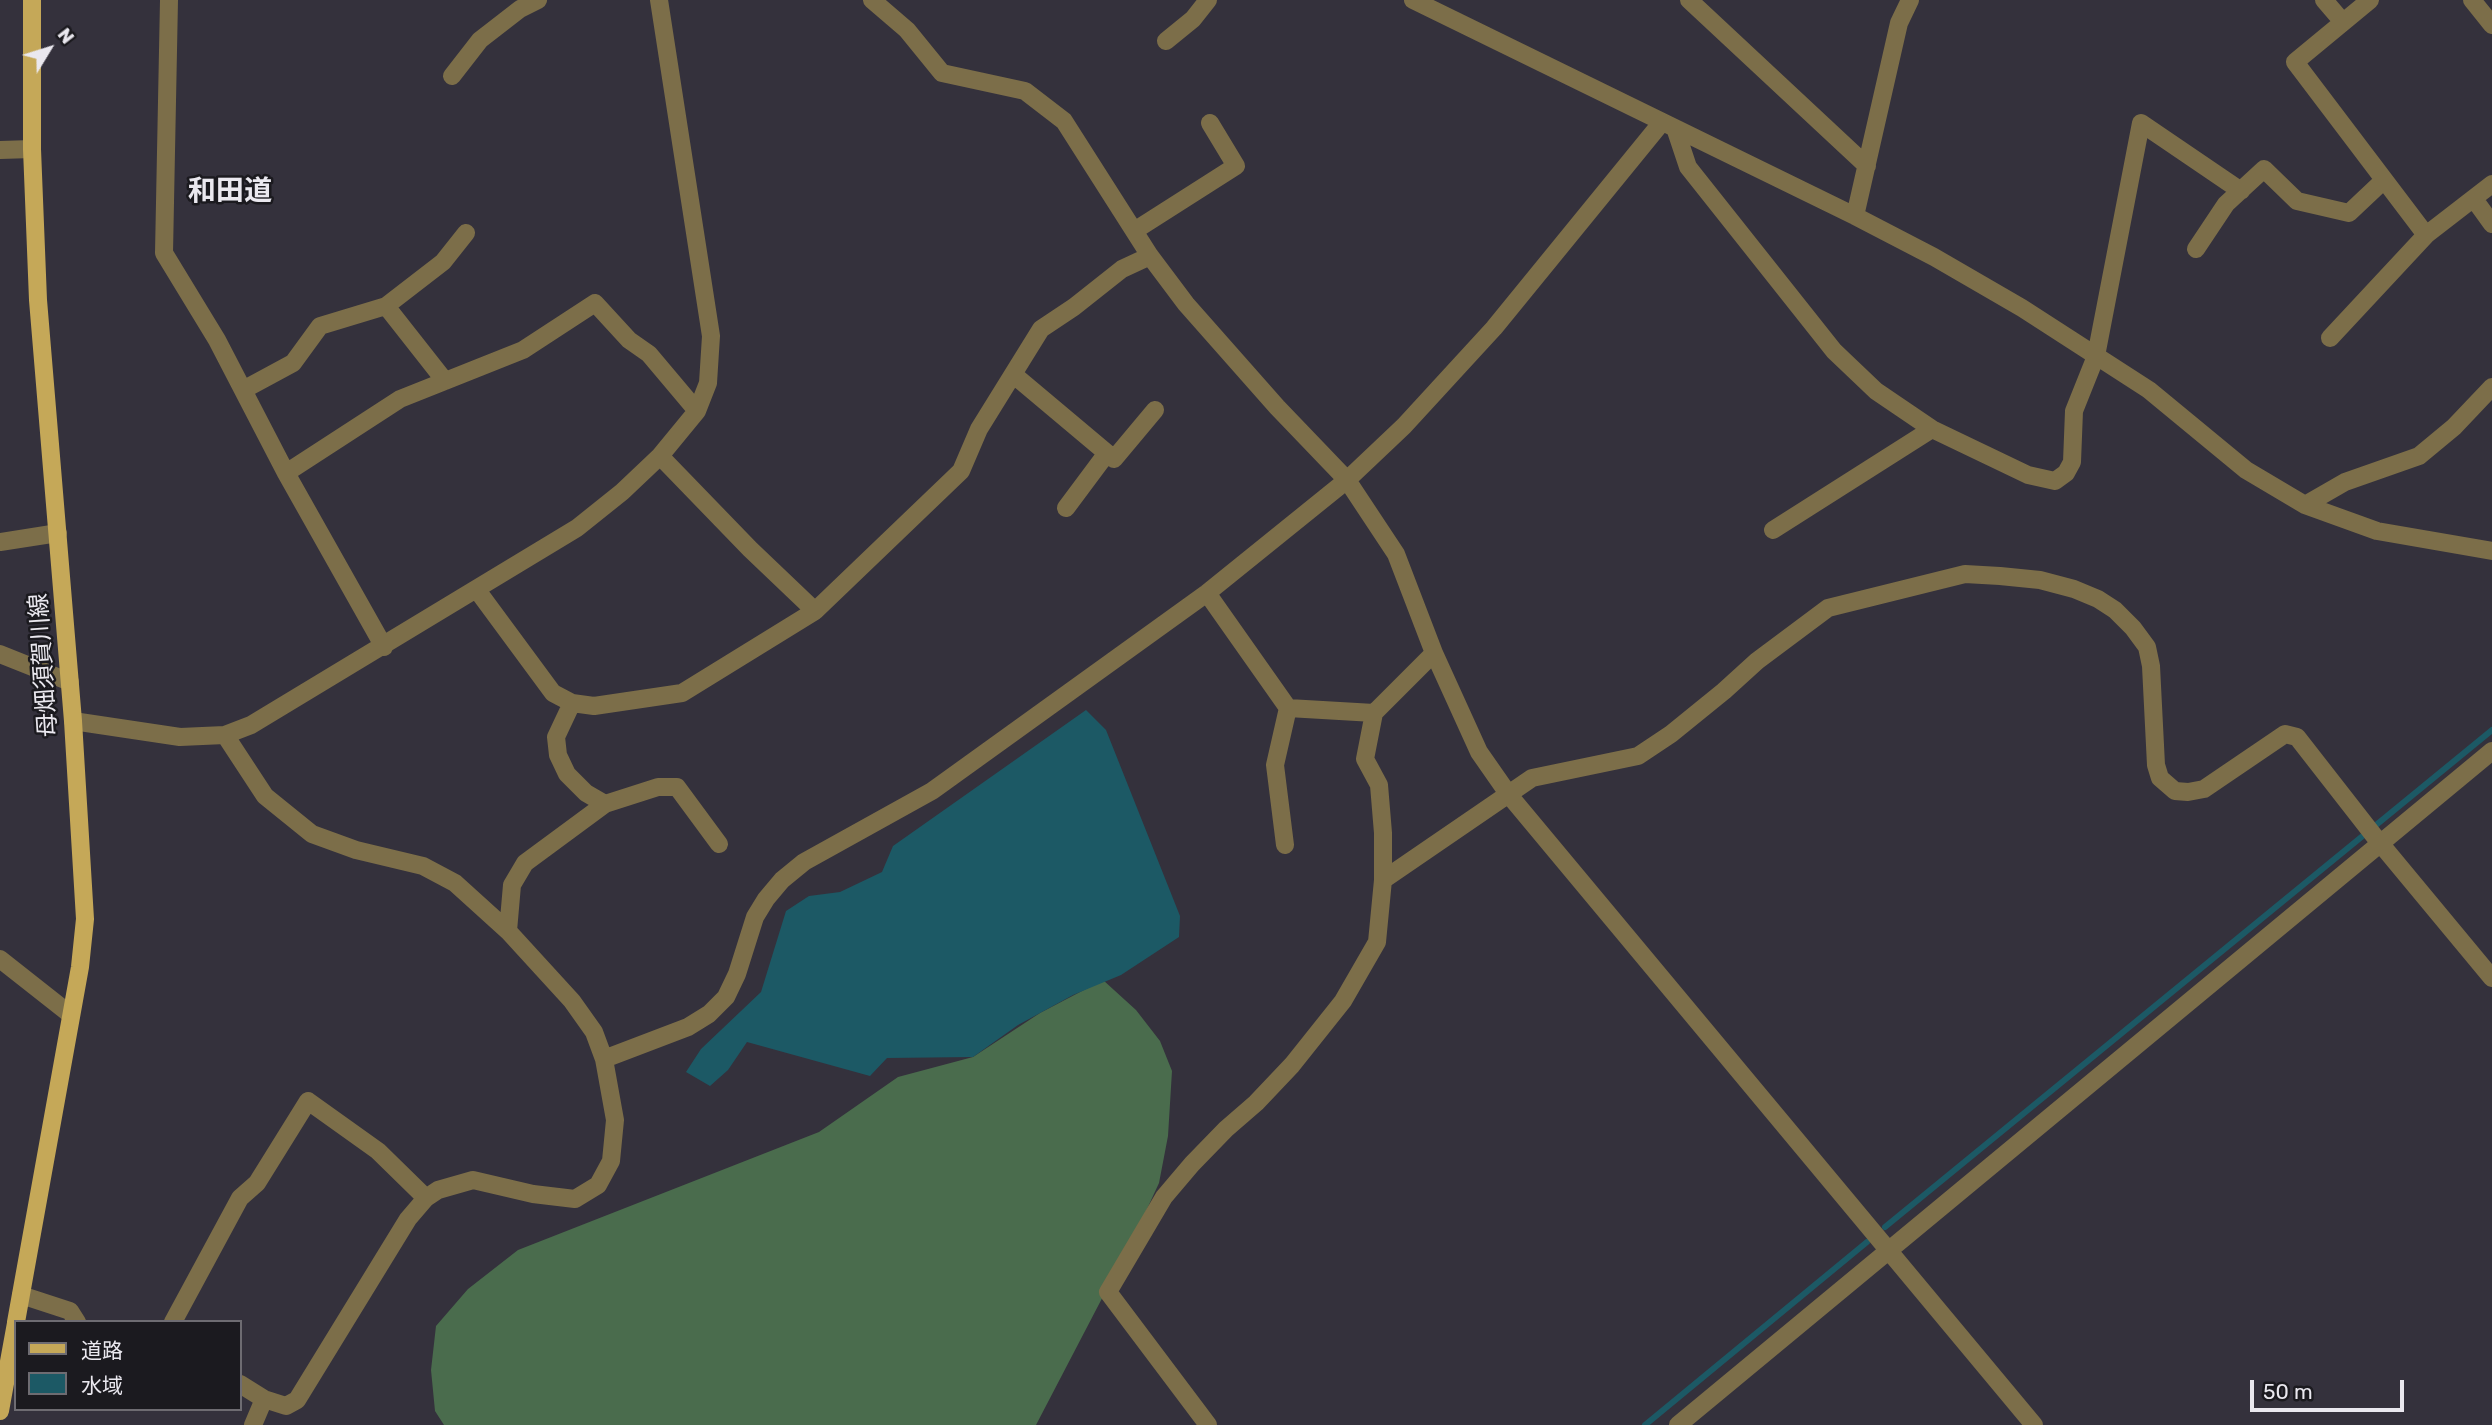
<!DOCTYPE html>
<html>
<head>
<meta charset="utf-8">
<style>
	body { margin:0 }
	#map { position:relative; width:2492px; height:1425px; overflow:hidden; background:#34313c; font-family:Rubik,"Noto Sans JP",sans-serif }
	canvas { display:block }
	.legend { position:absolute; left:14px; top:1320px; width:228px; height:91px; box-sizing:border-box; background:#1b1a1f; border:2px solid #6e6c72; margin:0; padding:9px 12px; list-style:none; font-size:21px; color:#eae8ef }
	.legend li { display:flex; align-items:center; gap:14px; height:35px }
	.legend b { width:35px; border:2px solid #6e6c72 }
	.north { position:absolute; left:14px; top:14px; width:70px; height:70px; -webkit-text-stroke:5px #1b1a1f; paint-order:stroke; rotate:52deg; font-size:19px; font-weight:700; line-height:28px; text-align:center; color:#eae8ef }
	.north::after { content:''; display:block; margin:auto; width:24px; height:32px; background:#eae8ef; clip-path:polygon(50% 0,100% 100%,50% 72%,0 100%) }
	.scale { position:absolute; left:2250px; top:1380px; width:154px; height:32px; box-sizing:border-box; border:4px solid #eae8ef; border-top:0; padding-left:9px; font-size:21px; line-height:24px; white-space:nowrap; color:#eae8ef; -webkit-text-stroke:5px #1b1a1f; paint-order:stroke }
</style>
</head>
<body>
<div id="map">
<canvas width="2492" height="1425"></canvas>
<ul class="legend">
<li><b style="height:9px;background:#c5a858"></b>道路</li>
<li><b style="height:19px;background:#1c5965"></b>水域</li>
</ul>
<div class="north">N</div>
<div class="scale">50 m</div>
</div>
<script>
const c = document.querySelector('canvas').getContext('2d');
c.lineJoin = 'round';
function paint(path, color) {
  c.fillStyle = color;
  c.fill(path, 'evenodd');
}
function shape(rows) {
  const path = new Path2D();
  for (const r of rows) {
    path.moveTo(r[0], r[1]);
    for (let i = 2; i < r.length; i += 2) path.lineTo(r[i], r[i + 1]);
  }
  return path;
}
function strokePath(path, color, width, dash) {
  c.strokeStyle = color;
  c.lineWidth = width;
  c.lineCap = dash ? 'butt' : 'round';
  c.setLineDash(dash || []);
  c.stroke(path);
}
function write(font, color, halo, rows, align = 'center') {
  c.font = font + ' Rubik,"Noto Sans JP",sans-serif';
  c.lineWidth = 5;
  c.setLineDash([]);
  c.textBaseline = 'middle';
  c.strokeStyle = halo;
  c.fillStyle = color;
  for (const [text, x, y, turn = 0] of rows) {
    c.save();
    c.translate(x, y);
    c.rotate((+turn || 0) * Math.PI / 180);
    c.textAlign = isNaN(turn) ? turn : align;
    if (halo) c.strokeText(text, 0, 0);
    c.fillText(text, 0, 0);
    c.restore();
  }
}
paint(shape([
	[1103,980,1136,1010,1160,1041,1172,1071,1168,1136,1159,1183,1134,1237,1036,1425,444,1425,435,1411,431,1370,436,1326,468,1289,518,1250,819,1132,898,1077,973,1057,1040,1013]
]), '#4a6c4d');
paint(shape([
	[1086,710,1106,730,1180,916,1179,937,1121,975,1073,995,1018,1025,973,1057,887,1058,870,1076,747,1042,728,1070,710,1086,686,1072,701,1049,761,992,786,911,809,896,840,892,882,872,893,846]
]), '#1c5965');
strokePath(shape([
	[1885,1227,2492,730],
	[1645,1425,1867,1242]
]), '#1c5965', 6);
strokePath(shape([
	[169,0,164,253,217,340,286,473,384,647],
	[872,0,907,30,942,73,1025,91,1064,121,1150,256,1186,304,1277,407,1347,480,1396,554,1434,653,1479,752,1509,795,2034,1425],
	[1413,0,1855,216,1934,257,2022,308,2149,390,2246,470,2305,505,2377,531,2492,551],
	[1689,0,1867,166],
	[2324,0,2342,21],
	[2370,0,2295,62,2426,235,2492,184],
	[2472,0,2492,25],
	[1166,41,1193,19,1208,0],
	[452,76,480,40,520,9,538,0],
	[1675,128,1688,167,1834,351,1876,391,1932,429,2028,475,2055,481,2066,473,2072,462,2074,411,2096,356,2141,123,2241,191],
	[0,150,32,149],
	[2474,199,2492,224],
	[1855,216,1899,23,1910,0],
	[1134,231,1236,166,1210,123],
	[2196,249,2226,204,2264,169,2297,201,2349,213,2384,180],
	[386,306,445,381],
	[2330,338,2426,235],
	[1014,375,1114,459,1155,410],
	[243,390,293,363,320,326,386,306,443,262,466,233],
	[660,456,750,549,815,611,961,471,979,429,1041,329,1074,307,1122,269,1150,256],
	[286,473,400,399,523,350,595,303,629,340,649,354,697,411],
	[2305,505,2345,482,2419,456,2454,427,2492,387],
	[1066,508,1107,453],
	[1773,530,1932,429],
	[0,542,58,533],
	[477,590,553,693,572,703,594,706,682,693,815,611],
	[1207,593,1288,708,1374,713],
	[0,654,70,682],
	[572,703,556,737,558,755,567,774,586,793,605,804,658,787,677,787,719,844],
	[73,721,180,737,225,735,251,725,577,528,622,492,660,456,697,411,708,383,711,336,659,0],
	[225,735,265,796,312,834,356,850,423,866,455,883,508,931,572,1001,594,1032,604,1059,615,1120,611,1161,598,1185,575,1199,533,1194,473,1180,438,1190,426,1198,408,1219,297,1400,286,1406,264,1399,253,1425],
	[1285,845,1275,765,1288,708],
	[1383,880,1532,778,1638,756,1671,734,1724,691,1757,661,1828,608,1965,574,2000,576,2040,580,2074,589,2098,599,2115,610,2133,628,2147,647,2151,666,2156,765,2160,778,2175,791,2188,792,2204,789,2285,734,2297,737,2375,837,2492,978],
	[508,931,512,885,525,863,605,804],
	[0,959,71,1015],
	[604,1059,688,1027,709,1014,726,997,737,974,755,917,766,899,782,880,804,862,932,791,1207,593,1347,480,1404,426,1494,328,1662,122],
	[21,1295,70,1311,77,1322],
	[173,1322,240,1198,257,1183,308,1101,378,1151,426,1198],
	[240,1384,264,1399],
	[1208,1425,1108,1292,1164,1197,1192,1164,1226,1129,1256,1103,1292,1065,1343,1001,1377,942,1383,880,1383,833,1379,785,1365,759,1374,713,1434,653],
	[1678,1425,2492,751]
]), '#7c6e49', 18);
strokePath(shape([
	[16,1322,80,967,85,919,73,721,38,300,32,149,32,0],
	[0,1411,16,1323]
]), '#c5a858', 18);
write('24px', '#eae8ef', '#1b1a1f', [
	["母畑須賀川線",44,665,-94]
]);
write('bold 28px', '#eae8ef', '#1b1a1f', [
	["和田道",230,192]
]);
</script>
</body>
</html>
